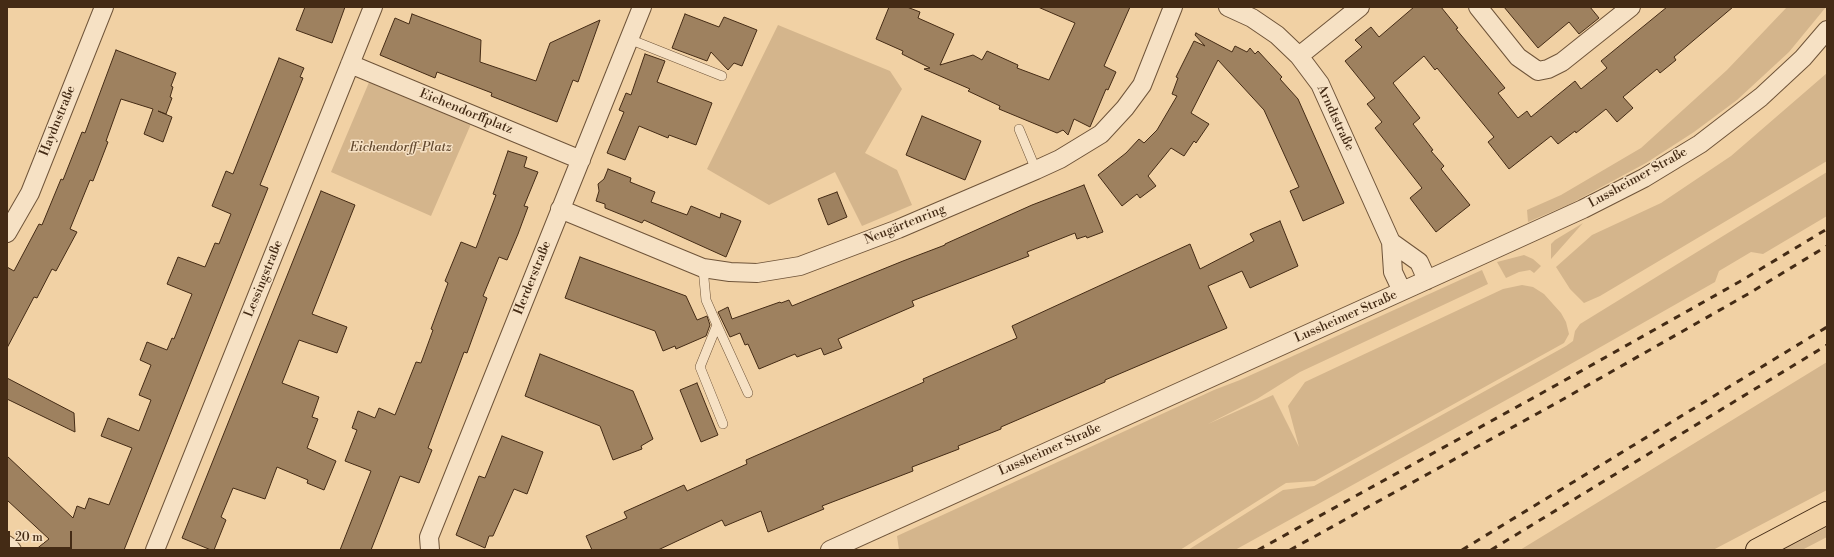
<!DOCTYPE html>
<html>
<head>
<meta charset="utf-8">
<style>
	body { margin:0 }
	#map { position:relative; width:1834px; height:557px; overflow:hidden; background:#f1d1a4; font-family:"Libre Bodoni",serif }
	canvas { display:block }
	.frame { position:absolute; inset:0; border:8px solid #442b15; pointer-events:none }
	.scale { position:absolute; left:8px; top:531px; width:64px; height:18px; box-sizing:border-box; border:2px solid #442b15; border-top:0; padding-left:5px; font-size:12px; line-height:14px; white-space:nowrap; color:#442b15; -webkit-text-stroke:3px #f6e1c4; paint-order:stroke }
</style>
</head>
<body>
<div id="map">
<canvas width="1834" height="557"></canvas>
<div class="frame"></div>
<div class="scale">20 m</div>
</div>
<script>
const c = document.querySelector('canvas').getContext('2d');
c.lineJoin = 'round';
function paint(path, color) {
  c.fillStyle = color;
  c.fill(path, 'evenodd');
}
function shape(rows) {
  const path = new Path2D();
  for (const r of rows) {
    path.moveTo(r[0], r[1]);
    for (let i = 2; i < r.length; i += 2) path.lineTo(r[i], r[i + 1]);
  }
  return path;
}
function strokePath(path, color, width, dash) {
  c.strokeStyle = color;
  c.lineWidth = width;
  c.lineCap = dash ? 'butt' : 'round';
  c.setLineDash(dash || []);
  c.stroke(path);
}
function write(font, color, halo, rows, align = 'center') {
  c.font = font + ' "Libre Bodoni",serif';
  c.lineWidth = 3;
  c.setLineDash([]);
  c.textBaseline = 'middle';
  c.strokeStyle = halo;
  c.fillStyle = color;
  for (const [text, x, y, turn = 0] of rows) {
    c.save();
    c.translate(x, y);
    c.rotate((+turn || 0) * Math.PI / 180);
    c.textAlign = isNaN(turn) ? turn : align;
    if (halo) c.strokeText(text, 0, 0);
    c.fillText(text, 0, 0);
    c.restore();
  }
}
paint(shape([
	[1787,7,1826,7,1789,52,1737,100,1694,132,1646,163,1570,204,1528,222,1527,210,1561,195,1641,148,1727,70],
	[778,25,890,71,902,89,865,153,897,170,912,205,862,226,835,172,769,205,707,169],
	[1827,73,1827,161,1600,296,1584,303,1570,289,1556,267,1592,235,1661,203,1731,156],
	[370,80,471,124,431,216,331,172],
	[1827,172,1827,216,1763,254,1751,252,1719,271,1715,282,1546,378,1235,550,1188,550,1283,490,1314,486,1566,346,1573,341,1575,331,1580,324],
	[1583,223,1551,259,1551,244,1555,240],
	[1524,255,1533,259,1541,266,1534,273,1530,270,1519,272,1506,278,1497,262],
	[1482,270,1488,284,1300,372,1257,399,1208,424,1273,395,1299,447,1288,406,1305,382,1503,289,1522,285,1533,287,1544,294,1561,313,1566,322,1569,334,1564,343,1315,481,1286,483,1180,550,899,550,897,536,1214,390,1240,380],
	[1827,362,1827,490,1713,550,1520,550],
	[1827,527,1827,537,1802,550,1783,550]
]), '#d4b58c');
const building = shape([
	[305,7,345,7,332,43,296,30,305,7],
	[889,7,907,7,920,12,918,18,954,34,940,65,973,55,982,60,987,51,1018,65,1017,68,1049,80,1075,23,1038,7,1130,7,1104,66,1116,72,1108,90,1106,89,1090,127,1074,119,1068,135,1063,130,1057,133,999,109,1000,106,968,91,970,89,924,69,930,68,902,54,903,51,876,39,889,7],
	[1414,7,1441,7,1458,28,1456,29,1505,88,1498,93,1518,118,1527,111,1531,117,1575,81,1581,89,1607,68,1601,61,1667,7,1733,7,1674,57,1676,60,1660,73,1657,69,1623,97,1633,108,1617,122,1606,109,1576,133,1575,131,1558,144,1551,136,1509,169,1488,142,1494,137,1437,68,1435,70,1424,56,1393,83,1420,118,1413,124,1433,150,1431,151,1444,166,1441,169,1470,205,1436,232,1410,198,1422,188,1375,128,1382,122,1367,104,1375,98,1345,61,1362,47,1355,40,1371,27,1379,37,1414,7],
	[1504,7,1590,7,1599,18,1579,34,1569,22,1538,48,1504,7],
	[412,14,481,40,480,62,536,81,550,43,600,20,578,82,573,80,557,122,491,96,492,93,437,72,435,78,380,55,395,18,409,24,412,14],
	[685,14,719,27,724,17,757,30,742,66,734,63,728,70,711,52,707,61,672,48,685,14],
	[1196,33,1232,52,1235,46,1247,52,1250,48,1255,54,1258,51,1282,77,1280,79,1298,99,1344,203,1303,221,1290,191,1299,187,1264,110,1218,60,1191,113,1209,124,1196,143,1194,141,1184,156,1171,148,1148,176,1156,186,1140,198,1137,194,1122,206,1098,175,1126,153,1139,139,1144,143,1157,130,1177,96,1172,94,1178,78,1176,77,1194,41,1205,46,1195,35,1196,33],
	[116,50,176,73,171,86,173,87,170,97,172,98,166,114,158,111,172,117,163,142,144,134,153,109,121,99,106,141,108,142,93,181,90,180,70,229,77,232,56,271,52,269,37,298,34,297,7,348,7,267,14,271,39,224,42,225,61,179,63,180,82,132,85,133,116,50],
	[645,54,665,61,657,82,712,103,696,145,669,135,668,138,639,126,625,160,607,153,624,112,619,110,626,93,631,95,645,54],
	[279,58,304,68,300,77,303,78,260,185,268,188,124,550,35,550,49,539,7,500,7,456,73,518,77,506,85,509,89,498,109,505,132,448,101,436,108,418,139,431,151,400,139,395,151,365,140,360,147,342,167,350,172,338,174,339,192,294,167,284,178,257,205,267,215,243,219,244,231,214,212,206,226,171,233,174,279,58],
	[922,116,981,141,965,180,906,155,922,116],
	[508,151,527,157,524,167,538,172,524,206,528,207,518,234,507,260,499,257,483,296,487,298,467,353,464,352,428,448,432,450,419,483,400,476,371,550,340,550,371,471,345,461,357,430,352,428,358,411,375,418,379,408,395,415,416,362,421,363,433,330,431,329,448,283,445,281,461,242,476,248,496,195,493,194,508,151],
	[608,169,631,178,630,182,655,192,651,202,687,215,691,206,720,218,721,213,741,221,726,257,644,220,642,223,605,208,605,204,596,201,599,191,598,184,604,179,608,169],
	[1084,185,1103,232,1087,238,1086,236,1077,239,1075,233,1027,252,1029,256,912,301,914,306,838,339,842,348,824,355,821,348,797,357,795,354,759,369,748,344,745,345,740,333,730,337,718,312,728,307,732,319,780,302,781,303,789,300,792,306,903,261,945,245,945,244,1032,205,1084,185],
	[321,191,355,205,312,314,347,327,337,353,299,340,282,383,319,397,312,417,318,419,307,448,336,461,324,490,307,483,308,480,277,467,265,499,233,488,221,517,226,520,214,550,211,550,182,538,321,191],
	[837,192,847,217,828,225,818,199,837,192],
	[1280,221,1298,266,1250,288,1242,271,1208,286,1227,328,1105,380,1105,382,1001,427,1001,429,958,446,959,449,912,467,913,471,822,506,824,509,768,532,761,511,725,526,722,520,658,550,592,550,586,536,627,518,624,512,684,485,687,491,747,464,746,460,924,382,923,379,1017,338,1012,326,1190,244,1200,269,1254,241,1250,234,1280,221],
	[580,257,686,296,697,320,707,316,710,325,706,336,676,349,675,346,663,351,655,331,565,298,580,257],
	[540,354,633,391,653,439,641,446,642,449,613,460,600,426,525,396,540,354],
	[7,378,74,413,75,432,7,399,7,378],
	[697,383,718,435,701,442,680,390,697,383],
	[502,436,543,452,527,494,514,489,493,536,489,536,485,548,456,535,479,476,485,478,502,436]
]);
paint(building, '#9e815f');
strokePath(building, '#442b15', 1);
const lane = shape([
	[629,39,722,76],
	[1019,129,1036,170],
	[703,268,706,300,717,325,700,367,723,424],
	[717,325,748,393]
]);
const street = shape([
	[1228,7,1252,18,1277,35,1299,56,1320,84,1391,242,1393,272,1402,291],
	[1478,7,1518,57,1538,71,1548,69,1562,62,1631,7],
	[1299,56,1360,7],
	[350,64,581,160],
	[560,209,703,268,730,272,757,273,800,266,898,229,1036,170,1060,159,1101,134,1125,108,1142,85,1173,7],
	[7,233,30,193,104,7],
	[1391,242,1419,262,1427,280],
	[7,545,12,550],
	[155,550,373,7],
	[430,550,429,537,642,7],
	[830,550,1482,255,1583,209,1644,178,1700,144,1761,97,1803,58,1827,30]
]);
const highway = shape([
	[1757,550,1827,513]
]);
strokePath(lane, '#6f5439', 10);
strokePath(street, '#6f5439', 20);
strokePath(highway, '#442b15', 24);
strokePath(lane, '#f6e1c4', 9);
strokePath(street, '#f6e1c4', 18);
strokePath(highway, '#f1d1a4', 22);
strokePath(shape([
	[1258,550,1551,388,1739,282,1827,229],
	[1290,550,1560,401,1748,294,1827,246],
	[1462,550,1827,327],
	[1491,550,1827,345]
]), '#442b15', 3, [7, 7]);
write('13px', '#442b15', '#f6e1c4', [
	["Eichendorffplatz",466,112,22],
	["Arndtstraße",1335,118,65],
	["Haydnstraße",58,121,-68],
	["Lussheimer Straße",1638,178,-29],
	["Neugärtenring",905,225,-22],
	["Herderstraße",533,278,-68],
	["Lessingstraße",264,279,-68],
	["Lussheimer Straße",1346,317,-24],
	["Lussheimer Straße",1050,450,-24]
]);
write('italic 13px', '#61472d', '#f6e1c4', [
	["Eichendorff-Platz",401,148]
]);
</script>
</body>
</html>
